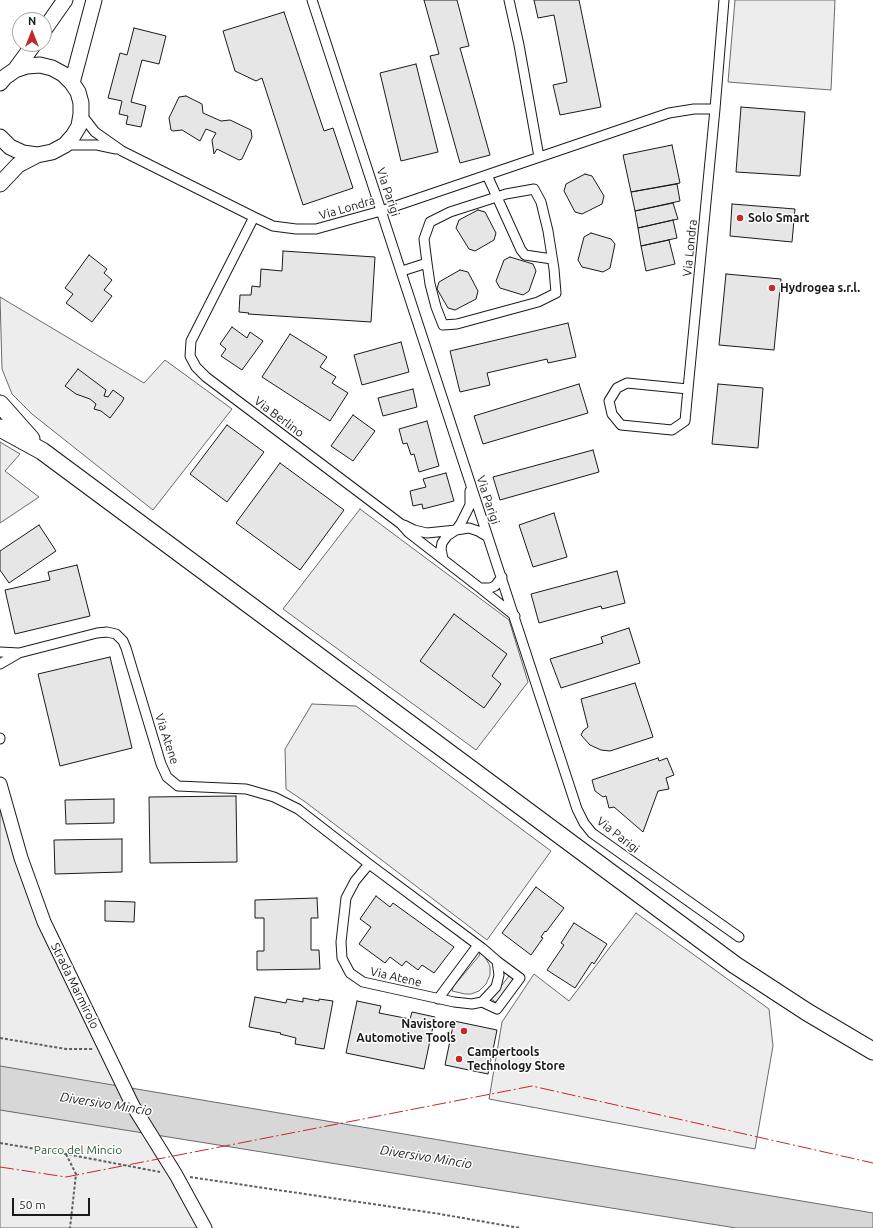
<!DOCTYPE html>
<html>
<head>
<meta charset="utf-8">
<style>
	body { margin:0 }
	#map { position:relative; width:873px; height:1228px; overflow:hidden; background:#fff; font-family:Ubuntu,sans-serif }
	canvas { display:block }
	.north { position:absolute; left:12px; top:12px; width:40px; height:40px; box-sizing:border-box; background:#fff; border:1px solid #a3a3a3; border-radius:50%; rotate:0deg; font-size:11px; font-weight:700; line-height:16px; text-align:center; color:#1a1a1a }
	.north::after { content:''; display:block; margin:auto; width:14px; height:18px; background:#c62828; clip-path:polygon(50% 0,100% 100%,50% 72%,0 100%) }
	.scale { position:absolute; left:12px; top:1198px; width:78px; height:18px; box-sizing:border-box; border:2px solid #1a1a1a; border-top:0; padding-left:5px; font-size:12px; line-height:14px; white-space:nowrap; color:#1a1a1a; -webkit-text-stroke:3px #fff; paint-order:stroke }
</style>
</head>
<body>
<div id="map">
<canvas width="873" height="1228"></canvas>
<div class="north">N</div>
<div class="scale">50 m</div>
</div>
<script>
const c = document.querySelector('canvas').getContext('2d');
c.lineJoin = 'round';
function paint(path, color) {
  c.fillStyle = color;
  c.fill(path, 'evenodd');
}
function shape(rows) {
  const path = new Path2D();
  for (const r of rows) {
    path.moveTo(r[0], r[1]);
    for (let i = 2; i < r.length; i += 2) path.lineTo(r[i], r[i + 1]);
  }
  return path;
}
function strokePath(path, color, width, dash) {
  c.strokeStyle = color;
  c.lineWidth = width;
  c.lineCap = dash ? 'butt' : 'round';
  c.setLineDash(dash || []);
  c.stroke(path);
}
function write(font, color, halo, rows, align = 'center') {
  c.font = font + ' Ubuntu,sans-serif';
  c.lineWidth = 3;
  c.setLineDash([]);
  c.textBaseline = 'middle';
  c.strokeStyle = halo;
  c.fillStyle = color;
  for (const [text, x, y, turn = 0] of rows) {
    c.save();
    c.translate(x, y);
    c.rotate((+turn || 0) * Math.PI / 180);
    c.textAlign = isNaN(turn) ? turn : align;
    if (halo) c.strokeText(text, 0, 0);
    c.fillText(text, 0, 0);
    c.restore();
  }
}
const built = shape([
	[735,0,835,0,831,90,728,82,735,0],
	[0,297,144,383,165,360,232,409,153,510,32,414,12,394,2,369,0,297],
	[0,442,20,454,5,471,39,497,0,523,0,442],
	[360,509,509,620,528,682,476,750,283,609,360,509],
	[312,704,356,706,551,851,487,940,304,801,286,789,285,749,312,704],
	[0,787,78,994,212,1228,0,1228,0,787],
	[636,913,769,1009,773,1046,755,1149,489,1099,502,1022,534,974,569,1001,636,913],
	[480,953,482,953,485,957,490,966,490,975,486,984,479,991,471,994,465,994,452,991,453,987,479,956,480,953],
	[509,976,511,976,512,978,517,982,500,1005,491,999,509,976]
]);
paint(built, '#ededed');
strokePath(built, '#6a6a6a', 1);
const water = shape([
	[0,1066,873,1213,873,1228,736,1228,0,1110,0,1066]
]);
paint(water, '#d7d7d7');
strokePath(water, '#6a6a6a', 1);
const building = shape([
	[424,0,457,0,469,46,460,48,490,155,460,163,430,56,439,54,424,0],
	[534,0,579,0,601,107,560,115,553,85,567,82,554,15,538,18,534,0],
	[284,12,324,131,333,128,353,188,303,205,262,78,256,81,235,71,223,31,284,12],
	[134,28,166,36,159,64,142,60,131,102,146,106,141,127,126,124,128,116,119,114,122,101,108,98,120,53,127,55,134,28],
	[416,64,438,152,401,161,380,73,416,64],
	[186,96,202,104,203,113,221,121,230,120,251,130,252,137,242,159,239,160,217,149,214,154,212,140,216,133,206,129,200,141,182,130,173,131,171,130,169,118,179,97,186,96],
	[741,107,805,112,800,176,736,172,741,107],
	[672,145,680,183,631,192,623,155,672,145],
	[585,174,592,176,604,196,602,204,582,214,575,212,564,191,566,184,585,174],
	[677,184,680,201,635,211,631,192,677,184],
	[673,203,678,219,638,228,635,211,673,203],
	[732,204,795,209,792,242,730,236,732,204],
	[478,210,485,212,496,233,494,240,475,251,469,249,456,228,459,220,478,210],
	[673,220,677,238,641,246,638,228,673,220],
	[591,233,611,239,615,244,610,268,603,272,582,267,578,260,584,237,591,233],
	[669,240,675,264,646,271,641,246,669,240],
	[283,251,375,257,371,322,248,314,249,313,239,312,240,295,251,295,252,286,260,287,261,269,282,271,283,251],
	[89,255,107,269,104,273,112,280,104,290,112,296,92,322,66,303,73,294,65,288,89,255],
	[510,257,533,264,536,271,529,291,523,295,500,288,496,281,504,260,510,257],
	[460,270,468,272,478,291,476,299,455,310,448,308,437,289,439,282,460,270],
	[726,274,781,279,774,350,719,345,726,274],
	[568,323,576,357,548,363,547,359,487,373,490,385,460,392,450,351,568,323],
	[232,327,247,338,250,332,263,341,242,370,221,356,226,349,220,344,232,327],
	[290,334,327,357,320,367,336,377,332,383,348,393,330,421,262,377,290,334],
	[401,342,409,372,362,385,354,355,401,342],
	[78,369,106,390,104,396,108,397,113,390,124,398,122,402,110,418,101,411,94,409,96,404,90,399,76,394,65,386,78,369],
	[579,384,588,413,483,444,474,416,579,384],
	[718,384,763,388,758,448,712,444,718,384],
	[413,389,417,407,383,416,378,398,413,389],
	[353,415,375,431,353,461,331,446,353,415],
	[427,421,439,466,419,472,414,454,411,455,407,443,403,444,399,429,427,421],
	[227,425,264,452,227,502,190,474,227,425],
	[593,450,599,472,500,500,493,477,593,450],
	[280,463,344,510,300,570,236,523,280,463],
	[446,473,454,501,423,509,422,504,413,506,410,491,426,487,423,479,446,473],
	[554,513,567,557,533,567,519,525,554,513],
	[39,525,56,551,9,583,0,570,0,551,39,525],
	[77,565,90,616,15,634,5,590,50,580,48,572,77,565],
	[617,571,625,603,602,609,601,606,539,623,531,594,617,571],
	[454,614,507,654,492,676,501,684,484,708,420,661,454,614],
	[629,628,640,663,561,688,550,659,603,643,601,637,629,628],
	[110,657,132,748,60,766,38,674,110,657],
	[635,683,653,737,610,751,601,750,590,745,581,735,583,731,588,727,581,699,635,683],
	[658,758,659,761,667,758,674,775,666,778,669,789,658,791,643,832,614,807,609,808,606,796,603,797,595,791,592,780,658,758],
	[236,796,237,862,150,863,149,797,236,796],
	[114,799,114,823,66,824,65,800,114,799],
	[122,839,122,872,55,874,54,840,122,839],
	[536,887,564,908,546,932,545,931,541,937,543,938,531,955,502,933,536,887],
	[376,896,390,907,393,903,454,947,434,973,422,965,418,970,406,961,402,966,390,957,385,963,359,944,371,927,360,919,376,896],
	[317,898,318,918,311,918,311,950,319,950,320,969,257,970,257,951,264,951,264,918,255,918,255,900,317,898],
	[105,901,135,902,134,922,105,921,105,901],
	[574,923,607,944,594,964,592,962,575,988,547,970,564,945,561,943,574,923],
	[255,997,286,1003,287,999,303,1002,303,998,319,1001,319,999,333,1001,324,1049,295,1044,296,1038,280,1034,281,1033,249,1027,255,997],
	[357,1001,381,1006,379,1013,410,1019,412,1012,435,1017,424,1069,346,1053,357,1001],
	[454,1021,497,1030,488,1074,445,1065,454,1021]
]);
paint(building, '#e6e6e6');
strokePath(building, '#1a1a1a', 1);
const street = shape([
	[312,0,577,809,584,823,592,833,739,937],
	[509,0,519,45,539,157],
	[81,114,95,132,122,151,254,217,273,226,296,229,316,229,381,211,669,113,694,109,715,109],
	[65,145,97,145,116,149],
	[487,175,521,250,525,255,552,259],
	[254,217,191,341,190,356,196,367,206,377,401,524,409,533,480,588,490,588,495,586,502,577],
	[402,271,427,263,424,239,430,222,450,212,506,194,534,189,541,202,548,231,554,269,556,293,538,302,457,324,443,325,436,307,430,284,427,263],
	[688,389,627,383,617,388,609,401,612,414,621,425,672,430,685,421,688,389,715,109,724,0],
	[404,525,414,530,427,533,456,530,461,523,470,505,470,491],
	[443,559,441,549,442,543,447,536,456,530,469,528,478,531,488,537],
	[480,588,515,616],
	[0,652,19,653],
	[0,664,19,653,97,633,107,632,116,634,123,641,126,648,161,764,167,777,178,786,246,789,274,797,298,809,369,864,482,948,497,961,499,975,496,987,482,1002,472,1004,454,1002,363,982,350,973,342,958,341,942,346,898,355,881,369,864],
	[0,738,0,739],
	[438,999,478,945],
	[482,1002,497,1009,520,978,497,961]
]);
const secondary = shape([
	[0,784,21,858,44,922,133,1106,176,1175,205,1228]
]);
const primary = shape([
	[44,30,65,0],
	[15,70,34,44],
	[0,83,5,77,15,70,27,66,40,65,52,68,63,74,72,83,78,92,81,103,81,114,79,126,73,136,65,145,52,152,37,155,23,153,10,147,0,137],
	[72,83,94,0],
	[0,184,18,165,37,155]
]);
const highway = shape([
	[0,404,31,439],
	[0,428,42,451,735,965,807,1012,873,1051]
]);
strokePath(street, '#1a1a1a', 11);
strokePath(secondary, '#1a1a1a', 15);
strokePath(primary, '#1a1a1a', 17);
strokePath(highway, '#1a1a1a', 19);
strokePath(shape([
	[0,1038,66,1049,94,1049],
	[0,1143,66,1154,160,1172],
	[66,1154,76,1174,70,1228],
	[190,1177,440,1214,520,1228]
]), '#5f5f5f', 2, [3, 2]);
strokePath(street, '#fff', 9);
strokePath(secondary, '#fff', 13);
strokePath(primary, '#fff', 15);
strokePath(highway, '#fff', 17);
strokePath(shape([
	[0,1167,66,1177,532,1086,873,1163]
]), '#c62828', 1, [14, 3, 2, 3]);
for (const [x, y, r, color] of [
	[740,218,4,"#c62828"],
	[772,288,4,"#c62828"],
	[464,1031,4,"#c62828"],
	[459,1059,4,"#c62828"]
]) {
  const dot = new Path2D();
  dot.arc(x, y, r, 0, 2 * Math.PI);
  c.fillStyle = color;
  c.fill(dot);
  strokePath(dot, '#fff', 1.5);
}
write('12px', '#1a1a1a', '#fff', [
	["Via Parigi",388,192,72],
	["Via Londra",347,208,-16],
	["Via Londra",690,248,-84],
	["Via Berlino",279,417,37],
	["Via Parigi",488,500,72],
	["Via Atene",167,739,72],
	["Via Parigi",618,835,38],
	["Via Atene",396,977,13],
	["Strada Marmirolo",75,986,64]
]);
write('bold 12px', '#1a1a1a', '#fff', [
	["Solo Smart",748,218],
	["Hydrogea s.r.l.",780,288],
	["Navistore",456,1024,"right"],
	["Automotive Tools",456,1038,"right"],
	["Campertools",467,1052],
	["Technology Store",467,1066]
], 'left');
write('12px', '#2b5a34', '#fff', [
	["Parco del Mincio",78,1150]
]);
write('italic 13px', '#1a1a1a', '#fff', [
	["Diversivo Mincio",106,1104,9],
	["Diversivo Mincio",426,1157,9]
]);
</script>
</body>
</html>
